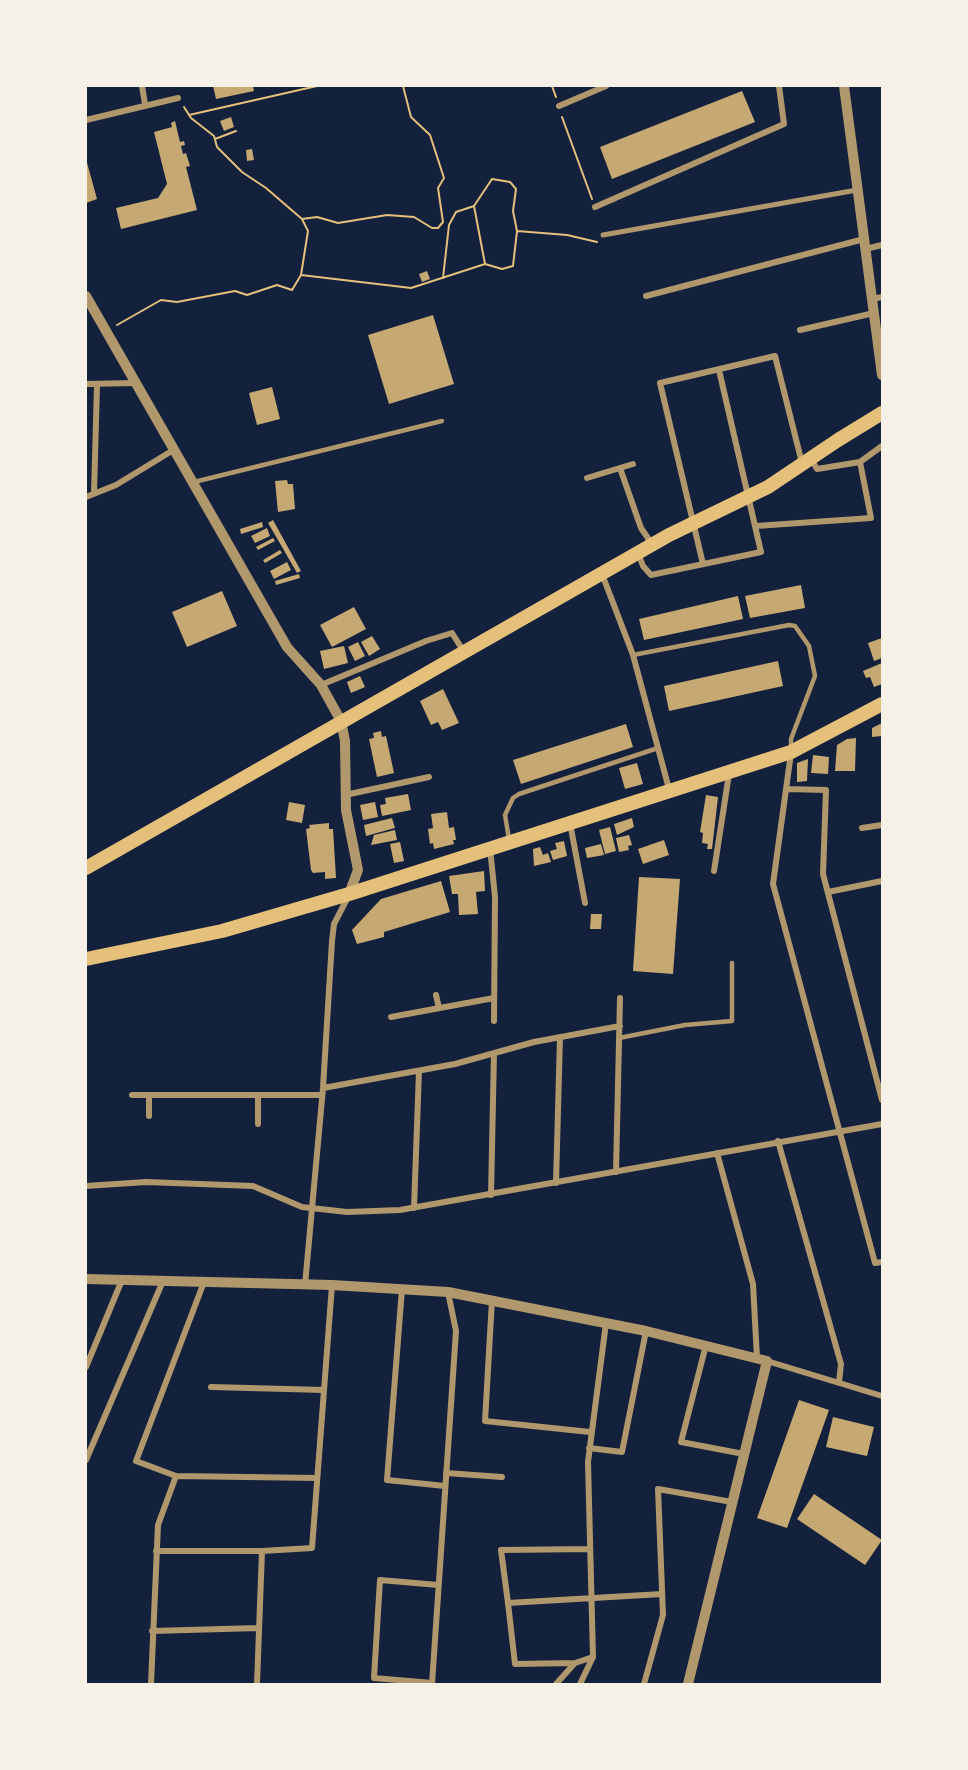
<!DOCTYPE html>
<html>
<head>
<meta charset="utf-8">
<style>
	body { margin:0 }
	#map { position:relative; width:968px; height:1770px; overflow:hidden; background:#14213d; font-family:"Sofia Sans Condensed",sans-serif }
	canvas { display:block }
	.frame { position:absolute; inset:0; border:87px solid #f6f1e7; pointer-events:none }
</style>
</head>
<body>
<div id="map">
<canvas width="968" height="1770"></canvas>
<div class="frame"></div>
</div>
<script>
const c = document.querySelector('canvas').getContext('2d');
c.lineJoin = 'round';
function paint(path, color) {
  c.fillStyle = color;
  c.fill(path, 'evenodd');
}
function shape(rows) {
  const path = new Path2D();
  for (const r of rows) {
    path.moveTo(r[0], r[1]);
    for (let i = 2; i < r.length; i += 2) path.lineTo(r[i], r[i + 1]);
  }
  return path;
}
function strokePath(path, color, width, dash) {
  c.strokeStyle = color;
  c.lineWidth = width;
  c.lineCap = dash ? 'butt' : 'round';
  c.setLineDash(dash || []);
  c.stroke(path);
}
paint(shape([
	[213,86,253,86,254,91,216,99],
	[742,91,755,122,612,179,600,147],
	[231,117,234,127,224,131,220,121],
	[175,121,180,142,184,141,185,145,181,146,183,154,186,153,190,166,186,167,197,210,121,229,116,208,158,198,167,184,154,132,172,127,171,123],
	[252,149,254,160,247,161,246,150],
	[86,159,97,199,86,203],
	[427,271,430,279,422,282,419,274],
	[433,315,454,384,389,404,368,335],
	[272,387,280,419,257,425,249,393],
	[287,480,288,484,293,484,295,509,278,512,275,481],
	[273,520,301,571,297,573,278,540,280,539,278,540,268,523],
	[262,522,263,527,241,534,240,529],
	[267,528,270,536,255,543,251,536],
	[273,538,275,541,258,550,256,547],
	[280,550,282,553,265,563,263,560],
	[287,562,291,570,274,579,270,571],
	[299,574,300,578,276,585,275,581],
	[801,585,805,608,750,618,745,596],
	[222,591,237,626,187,647,172,612],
	[738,596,743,619,644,640,639,619],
	[354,607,366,629,332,647,320,625],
	[372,636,380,649,369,656,361,642],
	[882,638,882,658,874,661,868,643],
	[358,642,365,656,355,661,348,647],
	[344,646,348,663,324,669,320,651],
	[778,661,783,686,669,711,664,686],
	[882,663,882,684,874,687,870,677,866,678,863,671],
	[360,676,365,687,351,693,347,682],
	[443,689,459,723,442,730,438,722,431,725,420,701],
	[882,723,882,736,872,737,872,728],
	[626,724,633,747,521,784,513,760],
	[381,731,382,737,386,736,394,773,377,777,369,739,374,738,373,733],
	[856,738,855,771,835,771,837,745,847,739],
	[813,755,829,757,828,774,811,773],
	[808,759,807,781,797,782,797,763],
	[637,763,643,784,625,789,619,768],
	[408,794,411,810,382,816,380,805,386,804,385,798],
	[706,795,718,797,712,849,707,849,708,844,702,843,703,833,700,832],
	[289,802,305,805,302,823,286,820],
	[375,802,378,817,363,820,360,805],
	[447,812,449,828,454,827,456,840,453,840,454,844,434,849,433,843,430,844,428,829,433,828,431,814],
	[392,818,395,828,366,836,364,825],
	[632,818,634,827,617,835,614,824],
	[329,823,329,829,333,829,336,878,325,879,325,872,313,873,311,870,306,829,310,828,309,825],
	[610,827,616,851,605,854,599,830],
	[395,830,397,840,371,845,374,835],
	[629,835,632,845,628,846,629,850,619,852,616,838],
	[664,840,669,855,643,864,638,849],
	[564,841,567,856,553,860,550,851,557,849,555,843],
	[400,842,404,861,394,863,390,844],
	[601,844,604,855,587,858,585,848],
	[540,847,543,855,548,853,551,862,534,866,533,849],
	[484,871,485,891,476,892,478,914,459,915,458,894,452,894,449,876],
	[639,877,680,879,673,974,633,971],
	[441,881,450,912,384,932,384,937,357,944,352,930,381,899],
	[591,914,602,914,601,929,590,929],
	[799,1400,829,1410,787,1528,757,1518],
	[833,1417,874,1427,867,1456,826,1447],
	[814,1494,882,1540,865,1565,797,1519]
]), '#c6a872');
strokePath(shape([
	[552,86,556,97],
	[189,115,317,86],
	[562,117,592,199],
	[215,139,236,131],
	[474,206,485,264],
	[302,219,317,217,338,223,387,215,414,217,432,228,438,228,443,222,438,188,444,178,430,135,411,117,403,86],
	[517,231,567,235,597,242],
	[301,275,411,288,485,264,502,269,513,266,517,231,513,211,516,189,510,182,492,179,474,206,456,212,449,225,443,278],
	[117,325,161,300,177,302,235,291,247,295,277,285,292,290,301,275,308,231,302,219,266,188,242,172,217,147,214,136,191,118,184,107]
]), '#e5c07b', 2);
strokePath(shape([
	[194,482,442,421],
	[633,655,789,625,795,626,809,646,815,676,791,739,791,749],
	[509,839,505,815,513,798,519,794,658,748],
	[619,1038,685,1025,732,1021,732,963]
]), '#b1986c', 4.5);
strokePath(shape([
	[603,235,857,190]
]), '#b1986c', 5);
strokePath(shape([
	[142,86,145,104],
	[559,106,606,86],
	[86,120,178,98],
	[595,207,784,124,779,86],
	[865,249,882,245],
	[646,296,864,239],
	[872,299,882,297],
	[800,330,874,313],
	[86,384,136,383],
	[811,459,817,469,860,462,882,446],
	[620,468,641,528,652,544],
	[587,478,633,464],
	[94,493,97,386],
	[86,497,116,485,175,449],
	[756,526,871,518,860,462],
	[638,553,643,566,651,575,761,552,719,370],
	[703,564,660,383,775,356,802,463],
	[602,574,633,655,669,789],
	[321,685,426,641,452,633,464,652],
	[791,753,773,884,875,1263,882,1262],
	[787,789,826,790,823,874,882,1100],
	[345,795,429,777],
	[570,823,585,903],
	[862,828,882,825],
	[490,848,495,897,494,1021],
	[714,871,729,774],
	[828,892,882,881],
	[436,995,439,1008],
	[391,1017,494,998],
	[323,1088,455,1064,534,1042,620,1026],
	[132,1095,321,1095],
	[149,1116,149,1095],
	[258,1124,258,1095],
	[778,1141,841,1364,839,1382],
	[717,1153,753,1284,757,1358],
	[616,1172,620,998],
	[556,1183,560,1037],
	[86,1186,146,1182,253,1186,302,1207,347,1212,400,1210,882,1124],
	[491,1195,494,1053],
	[414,1208,419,1071],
	[204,1282,136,1461,176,1476,317,1478],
	[305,1285,323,1088,332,941,334,924,349,895],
	[402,1289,387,1480,445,1486],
	[492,1300,485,1421,590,1432],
	[706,1345,681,1442,744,1454],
	[767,1361,882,1396],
	[86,1367,122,1280],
	[211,1387,324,1390],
	[589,1448,622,1452,646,1331],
	[86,1460,163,1281],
	[446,1473,502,1477],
	[156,1551,262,1551,312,1548,332,1285],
	[508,1603,501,1550,590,1549],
	[152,1631,258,1628],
	[575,1663,515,1664,508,1603,662,1594],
	[432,1683,374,1678,380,1580,438,1585],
	[151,1684,158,1525,176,1476],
	[257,1684,262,1551],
	[432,1684,456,1331,448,1292],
	[556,1684,575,1663,593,1657],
	[580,1684,593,1657,588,1462,606,1323],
	[644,1684,663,1615,658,1489,732,1502]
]), '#b1986c', 6);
strokePath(shape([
	[844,86,882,375],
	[86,296,287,647,321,685,341,721,345,741,346,810,358,870,349,894],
	[86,1279,332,1285,448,1292,646,1331,767,1361,688,1684]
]), '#b1986c', 10);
strokePath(shape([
	[86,868,669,535,768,487,838,440,882,413],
	[86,959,222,931,349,894,791,752,882,704]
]), '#e5c07b', 14);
</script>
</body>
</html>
